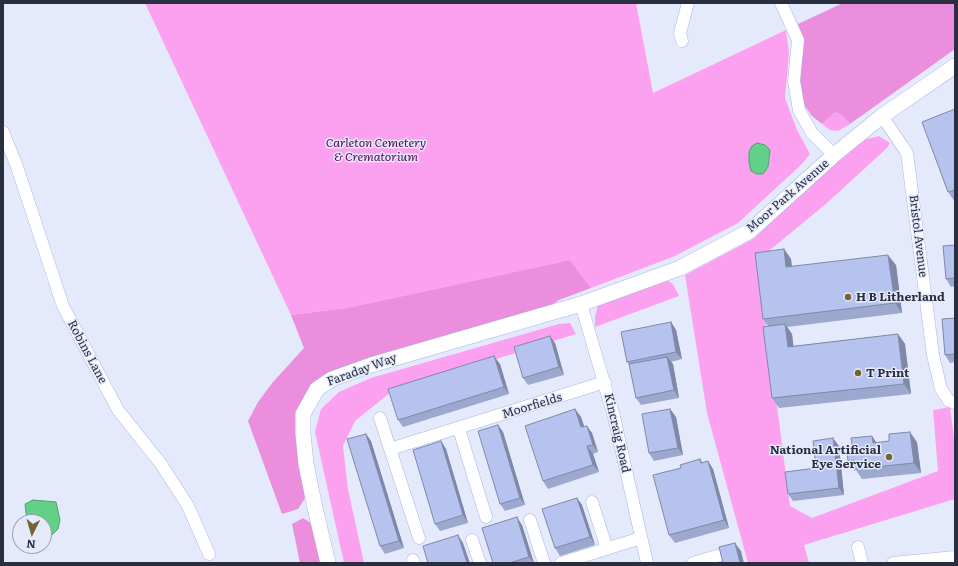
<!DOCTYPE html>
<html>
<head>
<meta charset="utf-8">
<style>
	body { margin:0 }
	#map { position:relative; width:958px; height:566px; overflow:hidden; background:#e4eafc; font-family:Literata,serif }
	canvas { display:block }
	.frame { position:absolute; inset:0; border:4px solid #2a2f40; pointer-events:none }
	.north { position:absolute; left:12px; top:514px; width:40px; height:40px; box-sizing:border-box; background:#e4eafc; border:1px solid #9a9fb1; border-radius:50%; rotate:185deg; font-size:11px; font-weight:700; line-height:16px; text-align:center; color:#2a2f40 }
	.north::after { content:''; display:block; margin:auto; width:14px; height:18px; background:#746432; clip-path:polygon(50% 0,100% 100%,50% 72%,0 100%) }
</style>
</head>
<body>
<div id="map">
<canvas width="958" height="566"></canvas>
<div class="frame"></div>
<div class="north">N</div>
</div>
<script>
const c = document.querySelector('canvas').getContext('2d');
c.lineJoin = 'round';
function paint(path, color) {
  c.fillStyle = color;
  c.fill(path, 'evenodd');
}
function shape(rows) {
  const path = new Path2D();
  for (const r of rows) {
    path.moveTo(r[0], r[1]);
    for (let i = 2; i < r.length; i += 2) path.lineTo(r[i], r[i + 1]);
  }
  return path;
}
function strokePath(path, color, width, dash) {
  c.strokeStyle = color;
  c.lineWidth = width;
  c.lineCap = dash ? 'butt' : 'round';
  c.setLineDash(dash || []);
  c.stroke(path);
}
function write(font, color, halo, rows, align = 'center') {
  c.font = font + ' Literata,serif';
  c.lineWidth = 3;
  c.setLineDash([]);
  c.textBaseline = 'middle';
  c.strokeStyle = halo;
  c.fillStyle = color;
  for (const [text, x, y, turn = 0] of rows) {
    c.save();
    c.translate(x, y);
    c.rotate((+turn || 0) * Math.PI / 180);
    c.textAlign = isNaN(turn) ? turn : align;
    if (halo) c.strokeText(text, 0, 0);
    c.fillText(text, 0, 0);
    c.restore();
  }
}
paint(shape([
	[145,3,636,3,653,93,786,30,789,53,785,98,797,130,810,154,802,164,738,223,675,256,591,288,570,260,347,308,291,315],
	[835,112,842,115,850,124,838,131,830,130,822,124],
	[879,136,890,143,887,148,827,203,758,260,790,506,812,518,938,471,933,410,950,407,955,445,955,499,804,545,809,563,748,563,707,413,685,275,753,239,847,153,863,140],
	[667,280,673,284,679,296,595,327,595,317,598,305],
	[570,323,576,334,391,392,355,421,343,446,348,489,364,563,344,563,315,432,321,409,339,392,371,378,559,324]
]), '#fca1ef');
paint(shape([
	[843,3,955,3,955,49,850,124,842,115,835,112,822,124,812,116,804,105,799,78,804,44,798,24],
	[570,260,591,288,559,300,530,318,371,365,310,399,300,470,305,498,298,509,282,514,248,421,258,402,273,382,304,348,291,315,347,308],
	[303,518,311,523,321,563,300,563,292,524]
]), '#ea8edd');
const water = shape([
	[757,143,765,145,770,150,768,167,763,174,757,174,751,171,749,162,749,152,752,146,757,143],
	[33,500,56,502,60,520,58,529,51,536,44,536,44,522,27,521,25,504,33,500]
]);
paint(water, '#61d187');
strokePath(water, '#50a072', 1);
const minor = shape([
	[781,3,798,40,794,81,799,110,812,133,834,155],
	[682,41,680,33,688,3],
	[882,116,907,153,933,355,941,389,949,401,955,403],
	[3,132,16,164,63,306,118,410,161,464,188,506,209,554],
	[581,304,614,417,647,563],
	[380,418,419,538],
	[459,429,486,517],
	[390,449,605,382],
	[592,502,607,549],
	[530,520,544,563],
	[472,540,480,563],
	[858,547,862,563],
	[413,560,414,563],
	[561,563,641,538],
	[693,563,720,555],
	[893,563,955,557]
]);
const tertiary = shape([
	[328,563,315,508,306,464,303,434,303,414,317,389,332,379,371,365,581,304,680,268,750,231,834,155,882,116,955,66]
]);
strokePath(minor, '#a8b5e1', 13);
strokePath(tertiary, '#a8b5e1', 16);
strokePath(minor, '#fff', 12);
strokePath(tertiary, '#fff', 15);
paint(shape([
	[955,109,955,202,948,192],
	[955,245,955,286,951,287,946,279],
	[784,249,791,259,792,267,896,265,902,313,787,327,792,334,793,346,898,334,905,344,911,394,779,408,772,398,768,326,763,319],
	[955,318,955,362,950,363,945,355],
	[671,322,676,330,682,359,671,362,673,364,679,398,641,405,636,398,630,366,627,362],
	[555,343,564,375,528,385,523,378],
	[500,364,509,394,403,427,398,420],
	[575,409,581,417,584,426,592,433,598,452,593,454,599,472,548,489,543,481],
	[670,409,676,417,683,455,654,461,649,453],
	[498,425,503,432,525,505,505,511,500,504],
	[366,434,371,441,404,548,385,554,380,546],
	[441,441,446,449,468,523,440,531,435,524],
	[917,442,921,473,862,479,856,470,855,471,848,461,853,451,876,443],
	[839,446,844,495,793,501,788,494],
	[700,459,703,463,708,461,713,469,729,528,675,543,669,535,681,468],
	[577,498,582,505,595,545,560,556,555,548],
	[522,525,534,563,493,563]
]), '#9da8ce');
paint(shape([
	[784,249,791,259,793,277,786,267],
	[888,255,896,265,902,313,895,303],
	[671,322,676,330,682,359,676,352],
	[785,324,792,334,795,357,788,347],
	[898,334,905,344,911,394,904,384],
	[550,336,555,343,564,375,559,367],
	[494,356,500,364,509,394,504,387],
	[667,357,673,364,679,398,674,390],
	[575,409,581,417,587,435,581,427],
	[670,409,676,417,683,455,678,448],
	[498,425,503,432,525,505,520,498],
	[587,426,592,433,598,452,593,445],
	[910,432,917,442,921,473,914,463],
	[366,434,371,441,404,548,399,541],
	[872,436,879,446,873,443],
	[833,438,839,446,844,495,839,488],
	[441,441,446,449,468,523,463,515],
	[587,446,593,454,599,472,593,465],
	[708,461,713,469,729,528,724,520],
	[577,498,582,505,595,545,590,537],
	[517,517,522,525,534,563,529,557],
	[458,535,463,543,470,563,467,563],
	[735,543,741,551,744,563,740,563]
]), '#7f88a7');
const building = shape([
	[955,109,955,190,948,192,922,122,955,109],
	[955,245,955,278,946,279,943,246,955,245],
	[784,249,786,267,888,255,895,303,763,319,755,253,784,249],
	[955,318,955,354,945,355,942,319,955,318],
	[671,322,676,352,627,362,621,332,671,322],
	[785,324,788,347,898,334,904,384,772,398,763,327,785,324],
	[550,336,559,367,523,378,514,347,550,336],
	[494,356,504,387,398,420,388,389,494,356],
	[667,357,674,390,636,398,629,364,667,357],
	[575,409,581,427,587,426,593,445,587,446,593,465,543,481,525,426,575,409],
	[670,409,678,448,649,453,642,414,670,409],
	[498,425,520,498,500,504,478,431,498,425],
	[910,432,914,463,855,469,854,460,848,461,847,451,853,451,851,438,872,436,873,443,889,441,889,434,910,432],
	[366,434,399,541,380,546,347,439,366,434],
	[833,438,839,488,788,494,785,472,816,468,813,441,833,438],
	[441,441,463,515,435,524,413,450,441,441],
	[700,459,701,463,708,461,724,520,669,535,653,475,681,468,680,465,700,459],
	[577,498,590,537,555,548,542,509,577,498],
	[517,517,529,557,509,563,493,563,482,528,517,517],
	[458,535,467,563,428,563,423,546,458,535],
	[735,543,740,563,723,563,719,547,735,543]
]);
paint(building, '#b6c3ef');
strokePath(building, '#7f88a7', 1);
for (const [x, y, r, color] of [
	[848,297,4,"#746432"],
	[858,373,4,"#746432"],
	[889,457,4,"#746432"]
]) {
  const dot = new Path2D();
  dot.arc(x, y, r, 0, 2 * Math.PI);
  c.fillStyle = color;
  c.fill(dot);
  strokePath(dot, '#e4eafc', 1.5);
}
write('italic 12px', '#590352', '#e4eafc', [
	["Carleton Cemetery",376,143],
	["& Crematorium",376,157]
]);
write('12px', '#2a2f40', '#e4eafc', [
	["Moor Park Avenue",788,196,-41],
	["Bristol Avenue",918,236,83],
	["Robins Lane",87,352,62],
	["Faraday Way",362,370,-20],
	["Moorfields",532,406,-17],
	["Kincraig Road",617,433,77]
]);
write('bold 12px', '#2a2f40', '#e4eafc', [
	["H B Litherland",856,297],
	["T Print",866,373],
	["National Artificial",881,450,"right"],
	["Eye Service",881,464,"right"]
], 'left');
</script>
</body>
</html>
